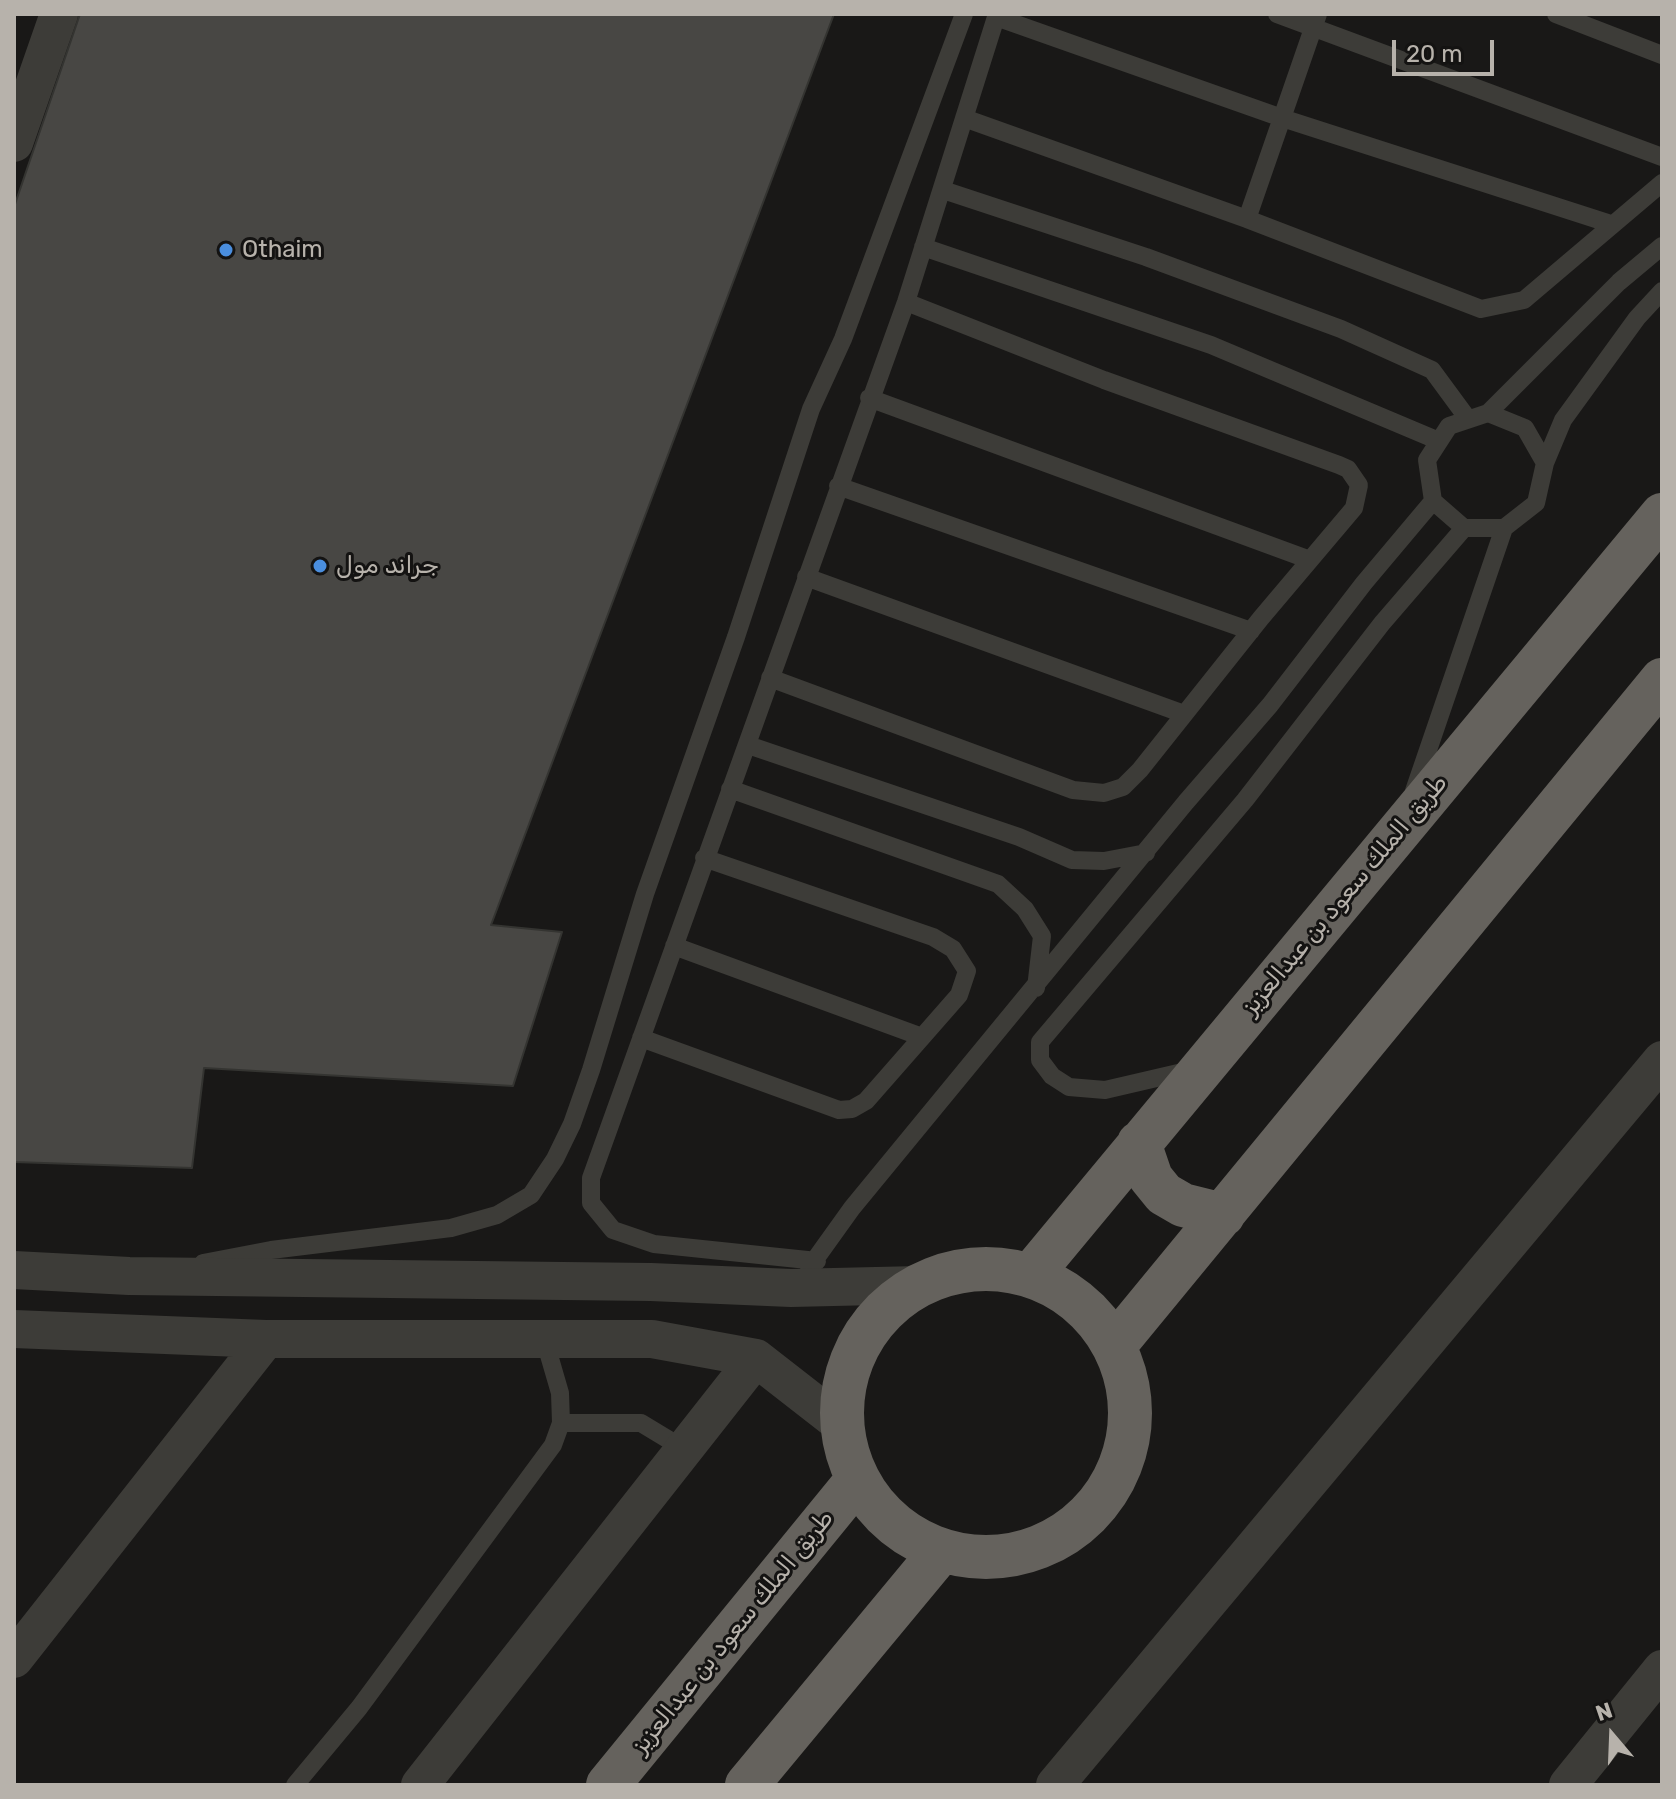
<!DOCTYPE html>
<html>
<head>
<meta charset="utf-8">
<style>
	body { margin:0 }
	#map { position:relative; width:1676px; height:1799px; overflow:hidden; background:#191817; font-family:Rubik,sans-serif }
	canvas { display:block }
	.frame { position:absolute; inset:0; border:16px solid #b7b2ab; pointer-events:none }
	.north { position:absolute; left:1572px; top:1695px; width:80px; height:80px; -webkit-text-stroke:6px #141312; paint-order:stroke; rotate:341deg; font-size:22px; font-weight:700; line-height:32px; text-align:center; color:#b7b2ab }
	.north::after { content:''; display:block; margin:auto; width:28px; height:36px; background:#b7b2ab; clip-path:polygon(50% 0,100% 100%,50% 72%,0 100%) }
	.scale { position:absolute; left:1392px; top:40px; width:102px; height:36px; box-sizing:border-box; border:4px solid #b7b2ab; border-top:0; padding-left:10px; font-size:24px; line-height:28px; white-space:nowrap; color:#b7b2ab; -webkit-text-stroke:6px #141312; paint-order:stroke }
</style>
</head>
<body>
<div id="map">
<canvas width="1676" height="1799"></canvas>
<div class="frame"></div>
<div class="north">N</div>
<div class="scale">20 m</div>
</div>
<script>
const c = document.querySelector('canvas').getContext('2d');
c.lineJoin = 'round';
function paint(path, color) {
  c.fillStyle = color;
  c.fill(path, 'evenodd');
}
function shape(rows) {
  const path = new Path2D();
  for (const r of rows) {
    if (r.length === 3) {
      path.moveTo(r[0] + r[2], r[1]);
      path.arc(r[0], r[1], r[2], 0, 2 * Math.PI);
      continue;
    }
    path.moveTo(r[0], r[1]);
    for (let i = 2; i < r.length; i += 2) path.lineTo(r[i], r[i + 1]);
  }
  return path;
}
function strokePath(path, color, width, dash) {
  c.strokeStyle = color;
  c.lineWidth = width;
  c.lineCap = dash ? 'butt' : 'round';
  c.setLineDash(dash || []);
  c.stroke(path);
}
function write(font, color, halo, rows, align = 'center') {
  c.font = font + ' Rubik,Cairo,sans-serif';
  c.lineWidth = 6;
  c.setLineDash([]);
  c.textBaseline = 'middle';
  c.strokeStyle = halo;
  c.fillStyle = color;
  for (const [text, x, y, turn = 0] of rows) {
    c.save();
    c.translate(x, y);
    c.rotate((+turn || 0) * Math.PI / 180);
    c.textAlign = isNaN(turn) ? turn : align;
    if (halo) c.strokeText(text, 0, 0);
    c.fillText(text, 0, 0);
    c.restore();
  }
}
const building = shape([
	[80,14,834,14,491,925,562,932,513,1086,204,1068,192,1168,14,1162,14,207,80,14]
]);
paint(building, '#484744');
strokePath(building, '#343431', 2);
strokePath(shape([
	[1277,14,1662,157],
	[1556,14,1662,55],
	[996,17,1282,118,1611,224],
	[964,118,1247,219,1481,309,1524,300,1662,183],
	[943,190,1146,257,1341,329,1432,370,1468,419],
	[1247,219,1318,14],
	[923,247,1211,345,1439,441],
	[869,398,1310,560],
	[1488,413,1525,428,1545,463,1536,503,1504,528,1464,528,1433,501,1427,460,1449,426,1488,413,1619,282,1662,246],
	[1545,463,1563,420,1637,318,1662,291],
	[838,486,1251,631],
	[806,577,1184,714],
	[770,678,1073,790,1104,793,1123,787,1140,770,1261,618,1354,508,1359,485,1348,469,1339,465,1104,380,906,302],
	[748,745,1019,837,1072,860,1104,861,1146,853],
	[730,789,998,884,1025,909,1042,936,1036,988],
	[1414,791,1504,528],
	[674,946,922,1037],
	[641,1038,839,1110,852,1109,866,1101,959,995,967,971,953,949,933,937,704,858],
	[1191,1070,1105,1090,1069,1087,1052,1076,1040,1060,1040,1042,1245,800,1383,622,1464,528],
	[817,1261,654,1244,613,1230,591,1203,591,1178,906,302,997,14],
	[203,1263,271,1250,451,1228,497,1215,531,1195,555,1159,572,1124,591,1070,645,894,736,637,811,409,843,339,964,14],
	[809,1268,852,1208,1186,802,1270,705,1364,583,1433,501],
	[561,1423,641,1423,684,1449],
	[295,1785,359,1708,553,1445,561,1423,560,1393,544,1338]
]), '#3d3c38', 18);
strokePath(shape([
	[14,143,59,14],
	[14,1270,129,1276,651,1282,791,1288,919,1285],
	[14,1329,266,1339,652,1339,756,1358,842,1425],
	[14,1659,266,1339],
	[420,1785,756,1358],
	[1055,1785,1662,1060],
	[1568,1785,1662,1669]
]), '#3d3c38', 38);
strokePath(shape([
	[1139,1143,1151,1178,1164,1194,1183,1205,1223,1215],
	[986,1413,144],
	[1030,1276,1662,515],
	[1114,1346,1662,680],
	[608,1785,858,1479],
	[747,1785,942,1550]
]), '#65625d', 44);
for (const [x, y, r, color] of [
	[226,250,8,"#4a8ede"],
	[320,566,8,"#4a8ede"]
]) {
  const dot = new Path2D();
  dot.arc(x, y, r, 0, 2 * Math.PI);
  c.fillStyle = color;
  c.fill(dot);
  strokePath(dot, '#141312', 3);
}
write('24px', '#b7b2ab', '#141312', [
	["Othaim",242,250],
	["جراند مول",336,566]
], 'left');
write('24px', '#b7b2ab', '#141312', [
	["طريق الملك سعود بن عبدالعزيز",1345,895,-50],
	["طريق الملك سعود بن عبدالعزيز",733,1632,-51]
]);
</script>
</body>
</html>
